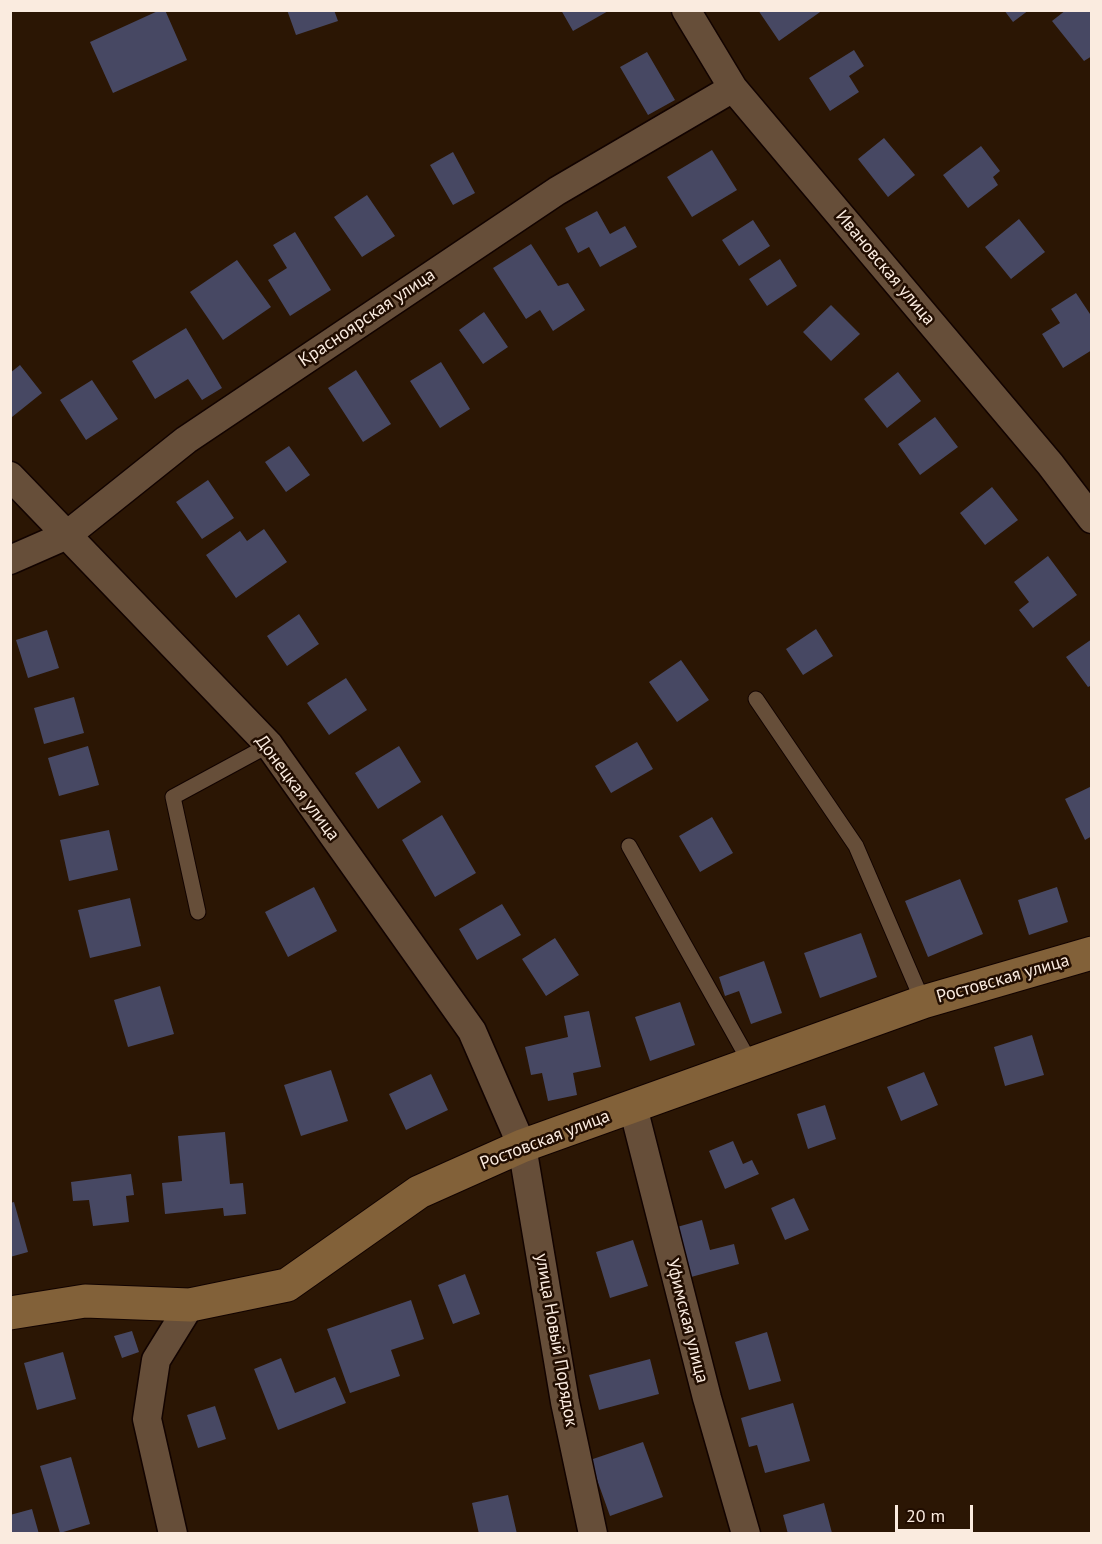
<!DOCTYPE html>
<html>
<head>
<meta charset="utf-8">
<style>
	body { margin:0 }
	#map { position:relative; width:1102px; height:1544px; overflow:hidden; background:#2b1604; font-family:"PT Sans",sans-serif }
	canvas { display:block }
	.frame { position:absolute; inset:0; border:12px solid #faebdf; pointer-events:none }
	.scale { position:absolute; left:895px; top:1505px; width:78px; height:27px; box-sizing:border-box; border:3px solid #faebdf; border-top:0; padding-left:8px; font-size:18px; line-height:21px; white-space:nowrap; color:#faebdf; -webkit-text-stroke:4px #210d00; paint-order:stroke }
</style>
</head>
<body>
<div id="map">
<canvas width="1102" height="1544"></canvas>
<div class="frame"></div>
<div class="scale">20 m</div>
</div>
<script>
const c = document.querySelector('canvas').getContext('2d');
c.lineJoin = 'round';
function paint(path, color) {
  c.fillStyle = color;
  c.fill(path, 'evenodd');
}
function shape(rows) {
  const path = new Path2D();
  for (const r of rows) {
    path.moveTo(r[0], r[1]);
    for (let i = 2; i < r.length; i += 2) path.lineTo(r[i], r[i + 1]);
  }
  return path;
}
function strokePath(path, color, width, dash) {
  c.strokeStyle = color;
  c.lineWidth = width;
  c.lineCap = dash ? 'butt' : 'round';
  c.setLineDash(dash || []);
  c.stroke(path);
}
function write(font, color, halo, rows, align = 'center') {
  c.font = font + ' "PT Sans",sans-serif';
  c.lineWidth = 5;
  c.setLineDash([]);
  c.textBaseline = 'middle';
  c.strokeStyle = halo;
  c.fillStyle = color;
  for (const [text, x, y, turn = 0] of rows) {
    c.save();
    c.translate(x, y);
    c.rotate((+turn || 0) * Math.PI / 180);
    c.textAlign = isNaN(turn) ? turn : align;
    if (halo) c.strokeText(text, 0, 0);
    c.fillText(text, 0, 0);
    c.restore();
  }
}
paint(shape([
	[160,10,165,10,187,60,113,93,90,42],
	[287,10,334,10,338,21,296,35],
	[561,10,610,10,573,31],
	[758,10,823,10,779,41],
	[1004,10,1029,10,1013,22],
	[1066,10,1092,10,1092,56,1084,61,1052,21],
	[854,50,864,66,849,76,859,92,830,111,809,78],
	[647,52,675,100,648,115,620,67],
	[884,138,915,175,888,197,858,159],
	[981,146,1000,171,993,177,998,185,968,208,943,175],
	[712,150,737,190,692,217,667,177],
	[453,152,475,193,453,205,430,165],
	[367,195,395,236,362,257,334,217],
	[597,211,610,234,625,226,637,247,600,267,589,247,578,253,565,228],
	[1019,219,1045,252,1011,279,985,247],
	[753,220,770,246,739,266,722,240],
	[295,232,331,290,290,316,268,280,287,268,273,245],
	[531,244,558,286,568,283,585,310,553,331,540,310,526,319,493,268],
	[780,259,797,286,767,306,749,279],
	[237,260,271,307,223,340,190,292],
	[1076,293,1092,317,1092,350,1063,368,1042,334,1060,323,1051,309],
	[831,305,860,334,831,361,803,332],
	[484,312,508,347,483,364,459,330],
	[186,328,222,388,202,400,188,379,155,399,132,361],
	[441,362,470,409,440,428,410,381],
	[20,365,42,393,12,417,10,373],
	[356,370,391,424,363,442,328,388],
	[898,372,921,401,887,428,864,399],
	[92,380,118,419,86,440,60,400],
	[935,417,958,447,920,475,898,444],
	[289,446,310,475,286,492,265,462],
	[208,480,234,518,202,539,176,502],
	[992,487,1018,520,985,545,960,513],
	[264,529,287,562,236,598,206,555,240,531,247,541],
	[1048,556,1077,595,1033,628,1019,610,1029,602,1014,582],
	[299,614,319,644,287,666,267,636],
	[816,629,833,656,803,675,786,649],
	[47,630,59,668,28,678,16,640],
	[1092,639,1092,685,1088,687,1066,657],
	[681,660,709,700,677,722,649,682],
	[346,678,367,710,329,735,307,703],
	[74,697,84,733,44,744,34,708],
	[637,742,653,769,611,793,595,766],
	[88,746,99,785,59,796,48,758],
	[399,746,421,782,378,809,355,773],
	[1092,786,1092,836,1085,840,1065,799],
	[442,815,476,873,435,897,402,840],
	[712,817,733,853,700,872,679,836],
	[109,830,118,870,69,881,60,840],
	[960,879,983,934,928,957,905,901],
	[314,887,337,931,288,957,265,912],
	[1057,887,1068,922,1029,935,1018,900],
	[130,898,141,946,90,958,78,910],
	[502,904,521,935,477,960,459,929],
	[861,933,877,977,820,998,804,953],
	[555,938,579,975,546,996,522,959],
	[764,961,782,1013,751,1024,739,991,725,996,719,977],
	[160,986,174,1034,128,1047,114,1000],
	[680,1002,695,1045,650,1061,635,1017],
	[589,1011,601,1067,573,1073,577,1095,548,1101,542,1073,531,1075,525,1047,568,1037,564,1016],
	[1032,1035,1044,1075,1005,1086,994,1047],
	[331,1070,348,1121,301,1136,284,1085],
	[924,1072,938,1105,901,1121,887,1087],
	[431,1074,448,1110,406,1130,389,1094],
	[825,1105,836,1139,808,1149,797,1114],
	[225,1132,230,1184,243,1183,246,1214,224,1216,223,1208,165,1214,162,1183,182,1181,178,1136],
	[733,1141,743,1164,752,1160,759,1174,725,1189,709,1151],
	[131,1174,134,1195,126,1196,129,1222,93,1226,89,1200,73,1201,71,1182],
	[794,1198,809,1230,785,1240,771,1208],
	[14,1202,28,1252,10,1257,10,1203],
	[702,1220,710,1250,734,1244,739,1264,691,1277,677,1227],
	[633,1240,648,1286,610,1298,596,1252],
	[465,1274,480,1314,453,1324,438,1285],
	[411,1300,424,1339,391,1350,400,1376,350,1393,327,1329],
	[132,1331,139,1352,122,1358,114,1336],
	[767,1332,781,1381,749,1390,735,1342],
	[63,1352,76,1399,37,1410,24,1363],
	[281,1358,295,1393,335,1377,346,1403,278,1430,254,1369],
	[650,1359,659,1394,599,1410,589,1375],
	[793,1403,810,1461,765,1473,757,1445,749,1447,741,1418],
	[215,1406,226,1439,198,1448,187,1415],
	[643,1442,663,1497,610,1516,590,1460],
	[71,1457,90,1524,60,1533,40,1466],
	[508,1495,517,1534,479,1534,472,1503],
	[824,1503,832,1533,788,1534,783,1515],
	[32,1509,39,1534,12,1534,10,1515]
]), '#474863');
const lane = shape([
	[756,699,856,846,923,1002],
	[629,846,751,1064],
	[198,912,173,797,269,745]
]);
const street = shape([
	[686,10,733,88,1050,464,1092,519],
	[10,476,269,745,472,1031,522,1146,565,1402,593,1534],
	[10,560,67,535,186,440,557,191,733,88],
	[633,1107,707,1398,746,1534],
	[173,1534,147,1419,156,1360,190,1305]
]);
const secondary = shape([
	[10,1313,85,1301,190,1305,287,1285,419,1192,522,1146,923,1002,1092,953]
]);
strokePath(lane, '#120300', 17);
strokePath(street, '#120300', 31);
strokePath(secondary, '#120300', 35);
strokePath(lane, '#664e39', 15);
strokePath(street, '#664e39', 28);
strokePath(secondary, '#826139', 33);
write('18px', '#faebdf', '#210d00', [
	["Ивановская улица",885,268,50],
	["Красноярская улица",367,318,-34],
	["Донецкая улица",297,788,53],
	["Ростовская улица",1003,979,-16],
	["Ростовская улица",545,1140,-21],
	["Уфимская улица",687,1321,76],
	["улица Новый Порядок",556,1340,80]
]);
</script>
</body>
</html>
